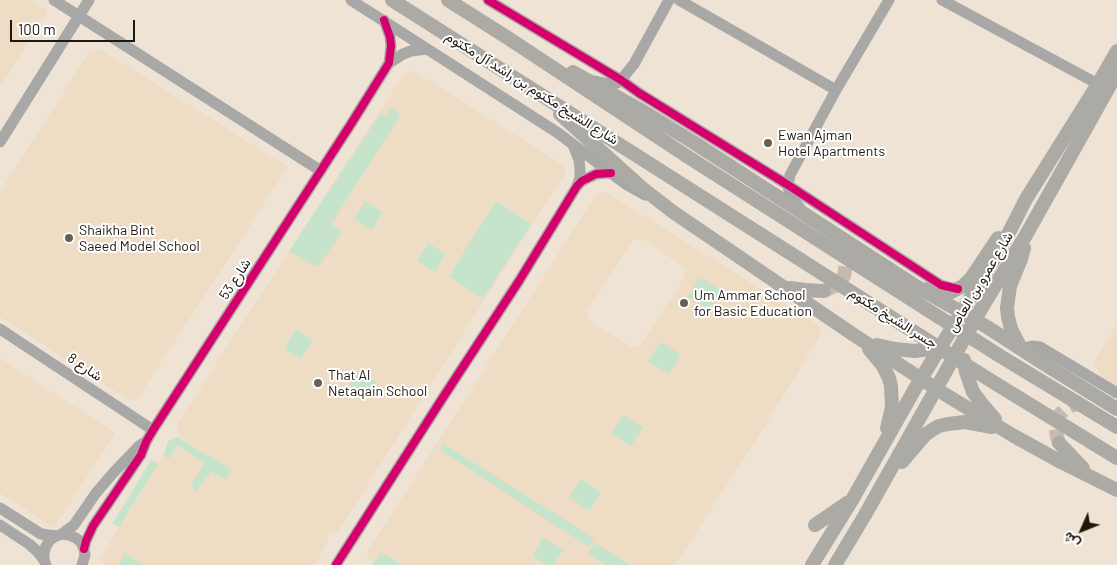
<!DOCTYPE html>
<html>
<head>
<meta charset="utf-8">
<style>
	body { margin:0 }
	#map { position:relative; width:1117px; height:565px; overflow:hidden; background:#eee3d4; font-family:Barlow,Vazirmatn,sans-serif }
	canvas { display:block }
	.north { position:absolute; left:1057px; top:505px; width:50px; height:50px; -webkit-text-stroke:4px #fff; paint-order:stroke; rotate:226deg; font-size:14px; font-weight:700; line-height:20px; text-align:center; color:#1f180f }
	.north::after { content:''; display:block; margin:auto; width:18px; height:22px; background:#1f180f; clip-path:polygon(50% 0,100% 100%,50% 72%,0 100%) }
	.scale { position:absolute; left:10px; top:20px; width:125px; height:22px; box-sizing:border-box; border:2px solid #1f180f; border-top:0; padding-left:6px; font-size:15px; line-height:18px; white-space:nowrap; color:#1f180f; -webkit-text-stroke:4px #fff; paint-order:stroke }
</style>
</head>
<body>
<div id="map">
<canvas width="1117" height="565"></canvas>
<div class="north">ش</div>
<div class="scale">100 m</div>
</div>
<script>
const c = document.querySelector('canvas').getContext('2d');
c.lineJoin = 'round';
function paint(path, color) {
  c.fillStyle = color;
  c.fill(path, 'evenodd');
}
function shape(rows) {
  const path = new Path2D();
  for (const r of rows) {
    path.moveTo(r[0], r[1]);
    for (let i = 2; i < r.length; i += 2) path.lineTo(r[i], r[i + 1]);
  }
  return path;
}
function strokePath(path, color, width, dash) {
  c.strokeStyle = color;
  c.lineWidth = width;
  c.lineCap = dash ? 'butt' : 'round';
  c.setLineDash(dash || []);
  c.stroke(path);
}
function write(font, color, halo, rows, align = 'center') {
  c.font = font + ' Barlow,Vazirmatn,sans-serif';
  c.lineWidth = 4;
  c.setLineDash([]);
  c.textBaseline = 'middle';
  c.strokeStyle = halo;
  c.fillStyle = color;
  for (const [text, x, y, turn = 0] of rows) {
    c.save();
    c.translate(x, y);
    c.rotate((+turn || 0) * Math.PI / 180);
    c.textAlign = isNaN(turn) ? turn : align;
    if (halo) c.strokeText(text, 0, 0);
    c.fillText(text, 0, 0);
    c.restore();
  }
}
paint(shape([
	[0,0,31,0,48,11,0,87],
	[100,49,288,167,138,398,129,400,0,317,0,192,90,51],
	[414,71,564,166,566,175,557,185,337,533,329,533,326,546,314,565,107,565,99,560,164,455,168,441,177,437,210,456,180,436,177,424,405,72],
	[606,192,818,325,820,336,756,440,675,565,378,565,373,562,366,554,596,195],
	[641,238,684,267,686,275,640,346,631,347,589,321,587,311,633,240],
	[1117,324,1117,387,1103,379,1094,362],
	[0,358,115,433,54,528,0,493]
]), '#efdcc4');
paint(shape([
	[391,108,401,114,331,224,342,231,318,267,289,251,381,113,386,116],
	[365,201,383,212,372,230,354,219],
	[496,201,531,224,483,299,449,276],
	[428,243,446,254,435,272,417,261],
	[700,277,721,290,709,309,688,297],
	[296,329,313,340,301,359,284,348],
	[660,342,681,354,669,374,648,361],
	[358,371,376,382,363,402,346,390],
	[622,415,643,427,631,446,611,434],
	[177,437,231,469,225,480,211,471,197,491,191,486,204,463,177,445,169,459,164,455,168,441],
	[444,444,594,538,589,547,440,450],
	[151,460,158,464,119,527,113,523],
	[581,479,601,492,590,511,569,498],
	[543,537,563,550,554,565,547,565,532,556],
	[594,543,631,565,606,565,588,554],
	[381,552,403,565,373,565],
	[125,553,143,565,119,565]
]), '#c6e4cc');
strokePath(shape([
	[824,291,835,286,844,276,846,263,843,250],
	[1059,443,1057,437,1056,429,1056,422,1059,415,1064,410,1070,406,1077,404,1084,403]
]), '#c5baad', 14, [14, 7]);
strokePath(shape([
	[54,0,321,171],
	[351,0,558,133,611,173,627,185,645,195],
	[488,0,621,80,639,93,788,185,941,285,956,289],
	[679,0,836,90],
	[942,0,1098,84],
	[389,63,403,54,411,51,427,49],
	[595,81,608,84,617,83,621,80,634,64,669,0],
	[0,142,89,0],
	[573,145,579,160,580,169,580,178,577,186],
	[802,211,792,197,789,191,788,185,790,175,836,90,889,0],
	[0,329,153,430],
	[1021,349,1032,346,1040,347,1117,393],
	[0,508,41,534,56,536],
	[0,525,29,544,37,551,44,560],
	[62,534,74,525,96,493,114,472,139,446,145,442],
	[84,549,86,541,93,526,141,455,146,442,153,430,351,124,389,63,391,46,390,37,384,20],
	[46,565,44,560,44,553,46,546,50,540,56,536,62,534,69,535,76,538,81,542,84,549,85,555,82,565],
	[336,565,442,399,519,281,577,186,582,181,596,174,611,173]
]), '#a8a8a6', 11);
strokePath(shape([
	[392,0,985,377,1117,458],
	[448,0,508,38,685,155,1000,356,1117,427],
	[573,72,639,109,693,142,914,285,987,327,1046,365,1117,409],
	[560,114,642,188,673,212,854,335,946,395,1014,436,1061,462,1117,490],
	[790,288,805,290,824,291],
	[928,289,939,292,945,293,951,292,963,286,972,277,998,238],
	[877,345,895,349,915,351,929,349,942,346],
	[1021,348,1011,329,1008,317,1007,308,1010,286,1021,259,1024,248],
	[869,349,883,366,889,378,891,386,892,407,887,428],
	[964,360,966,372,973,392,982,404,995,419],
	[1059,443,1083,468],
	[902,462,925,435,932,430,939,426,948,424,965,422,992,427],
	[815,525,847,503],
	[812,565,852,500,916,387,1002,246,1026,199,1098,84,1117,51],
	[835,565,865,515,981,309,1026,235,1117,73]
]), '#acaaa5', 14);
strokePath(shape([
	[488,0,621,80,639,93,788,185,941,285,958,289],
	[84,549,86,541,93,526,141,455,146,442,153,430,351,124,389,63,391,46,390,37,384,20],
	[336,565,442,399,519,281,577,186,582,181,596,174,611,173]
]), '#d6006c', 8);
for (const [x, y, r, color] of [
	[768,143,5,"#675f54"],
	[69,238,5,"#675f54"],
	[684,303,5,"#675f54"],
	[318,383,5,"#675f54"]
]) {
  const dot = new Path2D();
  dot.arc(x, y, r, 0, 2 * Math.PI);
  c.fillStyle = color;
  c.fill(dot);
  strokePath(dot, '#fff', 2);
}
write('14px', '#1f180f', '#fff', [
	["شارع الشيخ مكتوم بن راشد آل مكتوم",532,88,32],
	["شارع 53",235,279,-57],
	["شارع عمرو بن العاص",980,282,-59],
	["جسر الشيخ مكتوم",893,318,32],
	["شارع 8",85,367,34]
]);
write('14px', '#1f180f', '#fff', [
	["Ewan Ajman",778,135],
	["Hotel Apartments",778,151],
	["Shaikha Bint",79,230],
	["Saeed Model School",79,246],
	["Um Ammar School",694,295],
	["for Basic Education",694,311],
	["That Al",328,375],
	["Netaqain School",328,391]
], 'left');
</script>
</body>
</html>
